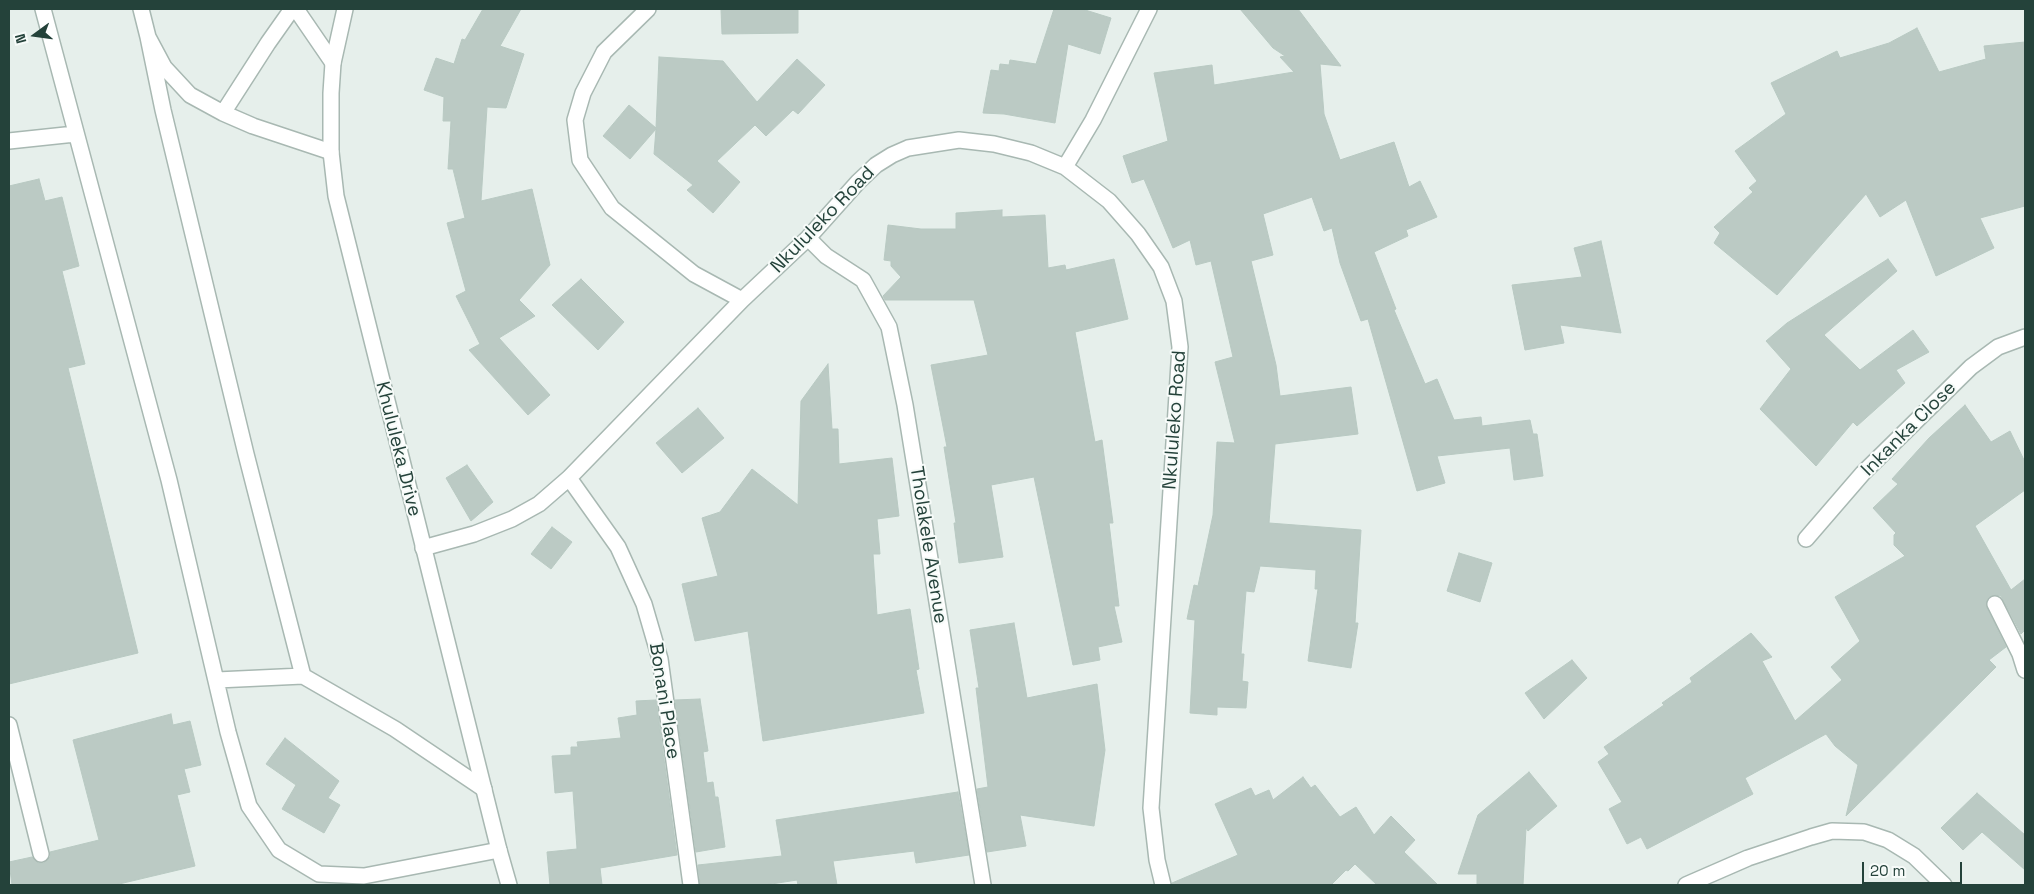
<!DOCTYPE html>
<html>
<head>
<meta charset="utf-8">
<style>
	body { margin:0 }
	#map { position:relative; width:2034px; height:894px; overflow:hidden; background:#e6efeb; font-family:"Space Grotesk",sans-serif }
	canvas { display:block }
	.frame { position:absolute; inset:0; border:10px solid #24423a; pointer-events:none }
	.north { position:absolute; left:10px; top:10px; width:50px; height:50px; -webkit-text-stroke:4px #f7fbf9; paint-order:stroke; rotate:256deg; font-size:14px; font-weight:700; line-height:20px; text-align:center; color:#24423a }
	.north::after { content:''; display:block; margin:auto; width:18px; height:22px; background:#24423a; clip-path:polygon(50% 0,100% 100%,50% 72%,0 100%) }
	.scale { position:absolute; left:1862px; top:862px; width:100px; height:22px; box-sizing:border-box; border:2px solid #24423a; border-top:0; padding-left:6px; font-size:15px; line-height:18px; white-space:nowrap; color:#24423a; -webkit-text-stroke:4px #f7fbf9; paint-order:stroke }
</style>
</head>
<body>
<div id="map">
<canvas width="2034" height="894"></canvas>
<div class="frame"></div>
<div class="north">N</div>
<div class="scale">20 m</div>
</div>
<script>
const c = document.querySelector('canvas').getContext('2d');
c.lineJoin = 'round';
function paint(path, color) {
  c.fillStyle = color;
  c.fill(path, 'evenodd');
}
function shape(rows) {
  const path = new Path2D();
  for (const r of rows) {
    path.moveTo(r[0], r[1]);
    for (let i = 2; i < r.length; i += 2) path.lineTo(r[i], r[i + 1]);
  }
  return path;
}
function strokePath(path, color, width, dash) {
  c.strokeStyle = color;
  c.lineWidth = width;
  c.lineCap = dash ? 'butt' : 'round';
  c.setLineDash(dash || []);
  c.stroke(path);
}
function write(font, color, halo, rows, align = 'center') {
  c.font = font + ' "Space Grotesk",sans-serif';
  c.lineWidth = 4;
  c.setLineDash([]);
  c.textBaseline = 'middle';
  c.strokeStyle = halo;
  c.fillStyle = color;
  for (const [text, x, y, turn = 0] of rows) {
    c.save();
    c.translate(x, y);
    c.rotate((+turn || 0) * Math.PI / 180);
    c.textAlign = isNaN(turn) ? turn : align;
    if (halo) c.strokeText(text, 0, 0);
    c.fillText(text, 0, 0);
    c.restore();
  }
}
const building = shape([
	[483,9,521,9,500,46,524,54,506,108,487,107,481,201,532,189,550,265,519,300,535,316,499,338,550,395,528,415,469,350,480,344,456,296,466,291,447,223,465,218,453,169,448,169,451,121,443,121,444,97,424,90,436,58,454,64,462,39,465,40,483,9],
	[721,9,798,9,798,33,722,34,721,9],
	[1054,9,1082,9,1111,18,1100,54,1068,44,1055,123,1004,114,983,113,991,70,999,71,1000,64,1009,65,1010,60,1036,64,1054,9],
	[1240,9,1298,9,1341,66,1320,64,1324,114,1340,160,1394,142,1409,187,1420,181,1437,217,1406,230,1408,236,1374,252,1396,309,1394,310,1425,384,1437,379,1454,420,1481,417,1482,426,1530,420,1533,434,1537,434,1543,476,1514,480,1510,448,1437,456,1445,483,1417,491,1368,319,1361,321,1340,263,1332,228,1324,231,1312,197,1263,214,1273,255,1251,261,1276,365,1280,396,1351,387,1358,434,1275,444,1269,523,1361,530,1355,623,1358,623,1351,668,1308,661,1318,589,1315,589,1316,570,1260,566,1254,592,1246,591,1241,654,1244,654,1242,681,1248,682,1246,708,1217,707,1217,715,1190,713,1195,620,1187,619,1194,585,1198,586,1213,515,1217,442,1235,443,1215,362,1233,357,1211,261,1196,265,1190,240,1173,248,1144,179,1132,183,1123,156,1168,141,1154,73,1212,65,1214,85,1294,72,1280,57,1285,56,1273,48,1240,9],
	[1917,28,1939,72,1986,59,1984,46,2025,42,2025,206,1980,218,1994,248,1936,276,1906,200,1880,217,1866,194,1777,295,1714,243,1720,233,1714,227,1753,192,1749,188,1757,181,1735,151,1786,114,1771,83,1837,51,1840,58,1889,43,1917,28],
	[659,57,723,61,757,102,797,59,825,85,798,114,793,110,766,136,755,125,717,161,740,182,713,213,687,190,693,185,654,154,656,129,630,159,603,136,629,105,656,128,659,57],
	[39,179,45,201,62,197,79,266,62,271,85,364,68,368,138,653,9,684,9,186,39,179],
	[1002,210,1002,217,1045,215,1048,268,1065,265,1066,270,1114,259,1128,319,1075,332,1095,442,1102,440,1113,523,1109,523,1119,606,1114,606,1122,642,1098,647,1100,660,1073,665,1034,477,991,485,1003,557,959,563,954,523,956,523,944,447,947,447,931,365,988,355,974,300,885,300,883,296,901,277,891,266,891,261,884,260,888,225,921,229,956,229,956,213,1002,210],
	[1601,241,1621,333,1560,325,1564,343,1525,350,1512,285,1582,277,1574,248,1601,241],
	[1888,259,1897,271,1824,335,1860,370,1913,330,1929,352,1896,370,1905,383,1857,426,1853,422,1816,466,1760,409,1791,369,1766,341,1787,323,1888,259],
	[581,279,624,322,598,350,552,305,581,279],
	[828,364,832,429,838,429,839,464,892,458,899,516,877,519,880,554,873,554,877,615,910,609,919,669,916,670,924,713,763,741,748,631,695,641,682,584,718,576,702,518,720,512,752,469,798,505,801,401,828,364],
	[1965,405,1991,442,2010,431,2025,462,2025,490,1975,526,2011,590,2025,579,2025,630,2021,634,2001,596,1995,595,1988,598,1987,608,2006,647,1989,660,1996,667,1846,816,1858,765,1835,746,1826,734,1745,778,1753,794,1647,849,1641,837,1627,844,1609,809,1622,802,1598,762,1609,754,1604,747,1664,705,1662,703,1692,682,1690,678,1751,633,1772,657,1762,661,1795,721,1842,680,1831,667,1860,641,1835,597,1905,556,1894,545,1894,535,1896,533,1873,508,1898,484,1892,479,1929,438,1965,405],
	[698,408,724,438,682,473,656,443,698,408],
	[467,465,493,502,471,521,446,478,467,465],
	[552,527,572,542,551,569,531,554,552,527],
	[1459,553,1492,563,1480,602,1447,591,1459,553],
	[1014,623,1027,698,1097,684,1105,750,1094,826,1020,815,1026,846,987,852,977,789,988,787,976,688,979,688,970,630,1014,623],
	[1572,660,1587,678,1544,719,1525,693,1572,660],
	[700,699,708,751,703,752,707,783,713,782,715,797,718,797,725,847,696,852,675,700,700,699],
	[656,700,677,855,600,868,602,885,550,885,547,852,577,849,573,791,555,793,552,756,571,755,571,747,578,747,577,742,621,738,618,718,637,715,636,701,656,700],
	[171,714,173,725,190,721,201,765,184,769,190,792,177,795,195,866,115,885,12,885,9,862,32,857,38,863,44,863,50,857,50,852,99,840,73,740,171,714],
	[285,738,339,781,328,798,340,805,324,833,282,809,296,785,266,764,285,738],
	[1529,772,1557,806,1528,831,1526,828,1523,885,1477,885,1477,874,1458,874,1478,815,1529,772],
	[1303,777,1311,788,1315,785,1340,817,1356,807,1374,835,1391,816,1415,840,1404,852,1438,885,1377,885,1355,864,1348,871,1346,870,1331,885,1172,885,1172,883,1238,855,1215,804,1251,788,1255,796,1269,790,1273,800,1303,777],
	[958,792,969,855,916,863,914,851,833,861,837,885,798,885,797,880,765,885,700,885,698,865,782,856,776,820,958,792],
	[1977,793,2025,835,2025,870,1982,832,1963,850,1941,828,1977,793]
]);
paint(building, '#bbcac4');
strokePath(building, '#b8c9c2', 1);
const service = shape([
	[43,9,169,480,228,732,249,806,279,850,319,874,364,876,499,850],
	[141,9,148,37,164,67,190,95,223,113,253,126,331,152],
	[296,9,333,63],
	[148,37,163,110,246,454,303,676],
	[223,113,268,43,292,9],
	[9,141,75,134],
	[1995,604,2020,654,2025,670],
	[217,680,303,676,395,729,484,789],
	[9,725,41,854]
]);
const minor = shape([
	[648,9,604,52,583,93,575,120,580,160,612,208,694,274,742,300],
	[1065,167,1093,120,1149,9],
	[808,238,826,256,863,280,889,327,905,405,983,885],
	[569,478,618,547,644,604,660,659,691,885],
	[1806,539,1863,473,1971,367,1998,347,2025,337],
	[423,548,474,534,512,519,539,504,569,478,742,300,808,238,858,182,876,165,892,155,908,148,959,140,994,144,1031,153,1065,167,1109,201,1138,234,1161,267,1174,301,1180,347,1151,808,1157,860,1163,885],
	[1686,885,1748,858,1811,837,1832,831,1864,832,1888,840,1914,856,1944,885]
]);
const tertiary = shape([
	[345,9,333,63,331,93,331,152,336,196,499,850,509,885]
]);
strokePath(service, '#a8b8b2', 18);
strokePath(minor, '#a8b8b2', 18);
strokePath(tertiary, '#a8b8b2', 18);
strokePath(service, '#fff', 15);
strokePath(minor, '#fff', 15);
strokePath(tertiary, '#fff', 15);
write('19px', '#24423a', '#f7fbf9', [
	["Nkululeko Road",823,220,-46],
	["Nkululeko Road",1175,420,-86],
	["Inkanka Close",1909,429,-45],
	["Khululeka Drive",398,449,76],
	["Tholakele Avenue",928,545,81],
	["Bonani Place",664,701,81]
]);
</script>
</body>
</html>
